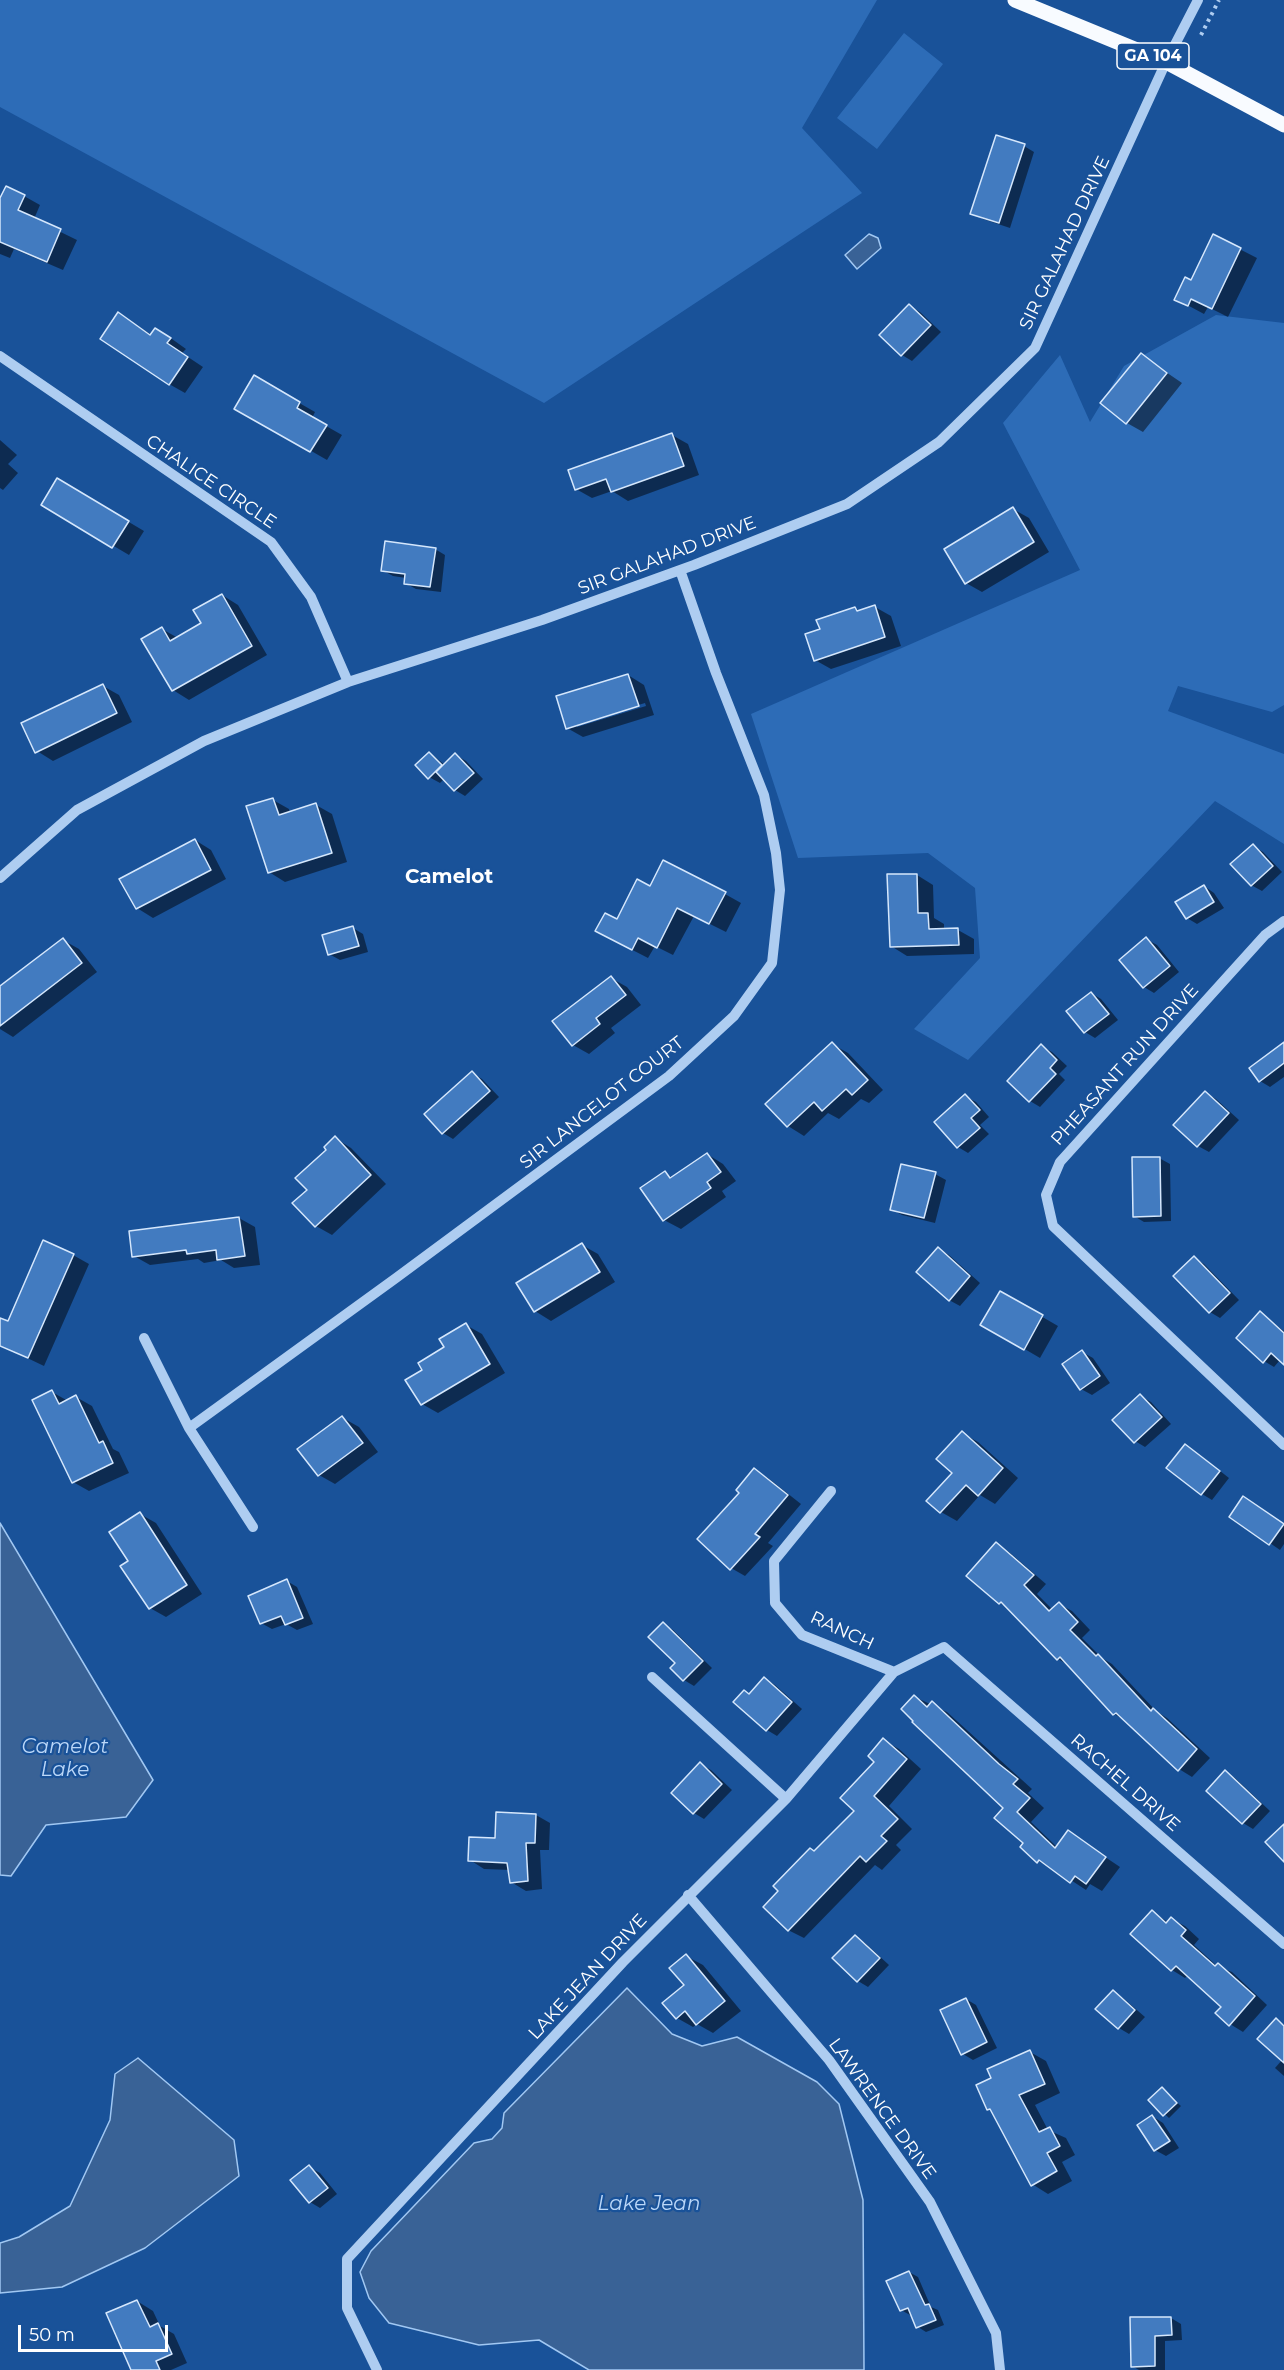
<!DOCTYPE html>
<html>
<head>
<meta charset="utf-8">
<style>
	body { margin:0 }
	#map { position:relative; width:1284px; height:2370px; overflow:hidden; background:#195299; font-family:Montserrat,sans-serif }
	canvas { display:block }
	.scale { position:absolute; left:18px; top:2325px; width:150px; height:27px; box-sizing:border-box; border:3px solid #fff; border-top:0; padding-left:8px; font-size:18px; line-height:21px; white-space:nowrap; color:#fff; -webkit-text-stroke:4px #195299; paint-order:stroke }
</style>
</head>
<body>
<div id="map">
<canvas width="1284" height="2370"></canvas>
<div class="scale">50 m</div>
</div>
<script>
const c = document.querySelector('canvas').getContext('2d');
c.lineJoin = 'round';
function paint(path, color) {
  c.fillStyle = color;
  c.fill(path, 'evenodd');
}
function shape(rows) {
  const path = new Path2D();
  for (const r of rows) {
    path.moveTo(r[0], r[1]);
    for (let i = 2; i < r.length; i += 2) path.lineTo(r[i], r[i + 1]);
  }
  return path;
}
function strokePath(path, color, width, dash) {
  c.strokeStyle = color;
  c.lineWidth = width;
  c.lineCap = dash ? 'butt' : 'round';
  c.setLineDash(dash || []);
  c.stroke(path);
}
function write(font, color, halo, rows, align = 'center') {
  c.font = font + ' Montserrat,sans-serif';
  c.lineWidth = 4.5;
  c.setLineDash([]);
  c.textBaseline = 'middle';
  c.strokeStyle = halo;
  c.fillStyle = color;
  for (const [text, x, y, turn = 0] of rows) {
    c.save();
    c.translate(x, y);
    c.rotate((+turn || 0) * Math.PI / 180);
    c.textAlign = isNaN(turn) ? turn : align;
    if (halo) c.strokeText(text, 0, 0);
    c.fillText(text, 0, 0);
    c.restore();
  }
}
paint(shape([
	[0,0,877,0,802,128,862,193,544,403,0,107],
	[904,33,943,64,877,149,837,118],
	[1216,315,1284,323,1284,705,1272,712,1178,686,1168,711,1284,754,1284,844,1215,801,968,1060,914,1029,980,958,975,888,928,853,798,858,751,714,1080,570,1003,423,1060,355,1090,422,1124,366]
]), '#2d6cb7');
const water = shape([
	[869,234,878,238,881,248,857,269,845,255,869,234],
	[0,1523,153,1780,126,1817,46,1825,11,1876,0,1875,0,1523],
	[627,1988,672,2034,702,2046,737,2037,817,2082,839,2104,863,2200,864,2370,589,2370,539,2340,479,2345,389,2323,369,2298,360,2272,371,2251,474,2143,492,2139,502,2128,504,2113,627,1988],
	[138,2058,234,2140,239,2176,145,2248,62,2287,0,2293,0,2243,19,2237,70,2206,110,2120,115,2074,138,2058]
]);
paint(water, '#396296');
strokePath(water, '#a1c8f3', 1.5);
paint(shape([
	[1024,146,1034,152,1010,228,983,219,972,213],
	[24,196,40,205,34,219,77,240,63,270,14,249,10,258,0,254,0,200],
	[1214,236,1257,258,1228,317,1208,307,1204,314,1176,299,1192,282],
	[910,306,920,312,941,332,912,361,902,355,881,335],
	[118,314,152,335,156,330,172,339,186,349,182,353,203,367,185,393,169,384],
	[1141,355,1182,383,1143,432,1127,423,1103,403],
	[254,377,315,412,312,418,342,435,327,460,236,408],
	[672,435,688,444,699,475,628,501,612,491,592,498,576,489],
	[0,440,17,455,8,464,18,473,3,490,0,488],
	[58,480,144,531,129,555,43,504],
	[1013,509,1029,518,1049,552,982,592,966,583],
	[435,549,445,555,441,592,416,589,405,583,406,578,393,576,382,570],
	[222,595,238,605,267,655,189,700,173,690,162,629,178,638,203,624],
	[875,607,891,616,901,646,831,669,815,660,822,630,855,608,861,612],
	[628,675,644,685,654,715,583,737,567,728],
	[645,703,646,706,577,727,577,724],
	[103,686,119,695,132,722,53,761,37,751],
	[430,753,445,765,456,755,466,761,483,779,465,796,455,790,444,779,440,783,429,777],
	[273,800,289,809,290,813,316,805,332,814,347,862,285,882,269,872],
	[195,840,211,850,226,879,153,918,137,908],
	[1253,846,1263,852,1282,872,1262,891,1251,885],
	[917,875,933,885,934,918,944,924,944,930,958,930,974,939,974,954,907,956,891,946],
	[1204,886,1214,893,1224,908,1197,924,1187,918],
	[650,888,725,894,741,903,726,932,694,916,673,955,655,946,648,958,613,940,618,921],
	[353,928,363,934,368,952,340,960,329,954],
	[1146,939,1157,945,1179,972,1154,993,1144,987],
	[63,940,79,949,97,972,13,1037,0,1029,0,988],
	[611,978,627,987,641,1005,611,1028,615,1033,589,1054,573,1045],
	[1091,993,1101,999,1118,1020,1095,1038,1085,1032],
	[832,1044,848,1053,883,1090,869,1103,861,1099,839,1119,828,1113,804,1136,788,1126,767,1104],
	[1041,1046,1052,1052,1067,1066,1059,1074,1065,1080,1040,1107,1030,1101],
	[1284,1050,1284,1077,1270,1087,1260,1081],
	[472,1073,482,1079,499,1097,453,1139,443,1133],
	[1206,1093,1216,1099,1239,1120,1209,1152,1198,1146,1176,1125],
	[965,1096,976,1102,989,1117,980,1125,989,1134,968,1153,958,1147],
	[335,1138,351,1148,386,1184,332,1235,316,1226,309,1190],
	[707,1154,723,1164,736,1181,722,1191,726,1197,681,1229,664,1220,665,1173,673,1178],
	[1159,1158,1170,1164,1171,1221,1144,1222,1134,1216],
	[935,1174,946,1180,935,1223,902,1215,891,1209],
	[239,1218,255,1227,260,1265,234,1268,221,1260,204,1263,198,1259,150,1265,134,1256],
	[582,1245,598,1254,615,1282,551,1321,535,1311],
	[939,1249,949,1255,980,1283,960,1306,949,1300],
	[73,1255,89,1264,44,1366,0,1345,0,1327,8,1323],
	[1194,1258,1204,1264,1239,1300,1220,1318,1210,1312],
	[1001,1293,1058,1326,1040,1358,982,1324],
	[1260,1313,1284,1331,1284,1363,1280,1360,1274,1367,1264,1361],
	[466,1325,482,1334,505,1373,438,1413,422,1404,424,1370],
	[1082,1352,1093,1358,1110,1383,1092,1395,1081,1389,1064,1365],
	[52,1392,68,1401,76,1397,92,1406,113,1449,119,1452,129,1473,89,1491,73,1482],
	[1141,1396,1151,1402,1171,1424,1145,1447,1135,1441],
	[343,1418,359,1427,378,1452,335,1484,319,1475],
	[962,1433,978,1442,1018,1478,995,1504,980,1495,957,1521,941,1512,954,1473],
	[1196,1452,1229,1478,1212,1500,1202,1494],
	[754,1470,768,1478,801,1504,768,1543,773,1546,745,1576,731,1568,741,1493],
	[1254,1504,1284,1525,1284,1544,1280,1550,1231,1516],
	[140,1514,156,1523,202,1594,166,1617,150,1608,130,1561],
	[996,1544,1009,1552,1046,1584,1037,1594,1053,1610,1059,1604,1072,1611,1090,1630,1082,1638,1102,1658,1112,1664,1156,1711,1167,1718,1210,1758,1192,1777,1179,1769,1128,1722,1114,1714,1070,1666,1058,1659,1010,1609,1000,1603,969,1576],
	[287,1581,297,1587,313,1624,297,1630,286,1624,272,1629,261,1623],
	[663,1624,673,1630,712,1668,694,1686,684,1680,672,1668,677,1663],
	[765,1679,775,1685,802,1709,777,1736,767,1730,750,1695],
	[915,1697,947,1712,1032,1789,1028,1793,1044,1808,1031,1822,1057,1847,1068,1832,1120,1867,1102,1891,1090,1884,1086,1890,1054,1869,1038,1861,1005,1808],
	[883,1740,899,1749,921,1769,889,1806,912,1829,896,1845,901,1850,882,1870,875,1865,804,1938,788,1930,815,1852,856,1811],
	[700,1764,711,1770,732,1790,704,1819,694,1813,673,1793],
	[1225,1772,1235,1778,1270,1811,1253,1829,1243,1823],
	[536,1815,550,1823,549,1850,540,1850,542,1889,526,1891,511,1882,510,1870,484,1869,470,1860,497,1839],
	[1152,1912,1168,1922,1171,1919,1185,1926,1199,1939,1194,1945,1217,1966,1232,1972,1267,2005,1243,2032,1230,2024,1223,2006,1188,1975,1185,1978,1172,1970],
	[855,1937,865,1943,889,1965,868,1987,858,1981],
	[686,1956,703,1965,741,2011,713,2033,697,2024,693,2027,677,2018,686,1985],
	[1113,1992,1123,1998,1145,2017,1129,2034,1119,2028],
	[966,1999,976,2005,997,2048,973,2060,963,2054],
	[1276,2020,1284,2025,1284,2076,1275,2068,1282,2060],
	[1030,2052,1046,2061,1060,2093,1035,2105,1048,2130,1066,2138,1075,2155,1062,2162,1072,2181,1048,2194,1032,2184,993,2111,988,2109,993,2079],
	[1162,2089,1181,2106,1169,2118,1150,2100],
	[1152,2116,1163,2123,1179,2148,1166,2156,1155,2150,1139,2125],
	[309,2167,320,2173,337,2194,320,2208,310,2202],
	[909,2272,918,2277,931,2307,938,2310,944,2325,926,2332,918,2327,912,2314,910,2315,901,2310],
	[137,2301,153,2311,160,2326,174,2334,187,2363,171,2370,133,2370],
	[1171,2318,1181,2324,1182,2340,1165,2341,1165,2370,1139,2370,1132,2366,1131,2319]
]), '#0007');
const building = shape([
	[996,135,1025,144,999,223,970,214,996,135],
	[6,186,25,195,18,210,61,229,47,262,0,242,0,198,6,186],
	[1213,234,1241,248,1212,309,1191,299,1188,306,1174,300,1185,277,1191,280,1213,234],
	[909,304,931,325,901,356,879,335,909,304],
	[118,312,150,335,155,328,171,338,167,343,188,357,169,385,100,339,118,312],
	[1141,353,1167,373,1126,424,1100,403,1141,353],
	[254,375,300,402,297,408,327,425,310,452,234,409,254,375],
	[672,433,684,466,611,492,606,479,575,490,568,470,672,433],
	[57,478,129,521,112,548,41,505,57,478],
	[1013,507,1034,542,965,584,944,549,1013,507],
	[385,541,436,548,430,587,404,584,405,574,381,571,385,541],
	[222,594,252,646,172,691,141,639,162,627,170,641,201,623,193,610,222,594],
	[875,605,885,637,814,661,805,634,820,629,816,620,855,607,857,611,875,605],
	[628,674,639,706,566,729,556,696,628,674],
	[103,684,117,713,35,753,21,723,103,684],
	[429,752,442,765,428,779,415,765,429,752],
	[455,753,474,773,454,791,436,772,455,753],
	[273,798,279,815,316,803,332,853,268,873,246,806,273,798],
	[195,839,211,870,136,909,119,879,195,839],
	[1253,844,1273,866,1251,886,1230,864,1253,844],
	[663,860,726,892,709,924,677,908,657,948,638,938,632,950,595,931,605,913,617,919,637,879,650,886,663,860],
	[887,874,917,874,918,913,928,913,929,929,958,928,959,945,890,947,887,874],
	[1204,885,1214,902,1186,919,1175,902,1204,885],
	[353,926,359,946,328,955,322,935,353,926],
	[1146,937,1170,966,1143,988,1119,960,1146,937],
	[63,938,82,963,0,1026,0,986,63,938],
	[611,976,626,995,596,1018,600,1024,572,1046,552,1021,611,976],
	[1091,992,1109,1014,1084,1033,1066,1011,1091,992],
	[832,1042,868,1080,852,1095,846,1089,822,1111,814,1102,787,1127,765,1104,832,1042],
	[1284,1042,1284,1063,1259,1082,1249,1068,1284,1042],
	[1041,1044,1057,1060,1050,1068,1056,1074,1029,1102,1007,1081,1041,1044],
	[472,1071,490,1091,442,1134,424,1114,472,1071],
	[1205,1091,1229,1113,1197,1147,1173,1125,1205,1091],
	[965,1094,980,1110,971,1118,980,1128,957,1148,934,1122,965,1094],
	[335,1136,371,1175,315,1227,292,1203,307,1190,295,1178,326,1150,324,1147,335,1136],
	[707,1153,721,1172,707,1182,711,1188,663,1221,640,1188,665,1171,670,1178,707,1153],
	[1132,1157,1160,1157,1161,1216,1133,1217,1132,1157],
	[901,1164,936,1172,924,1218,890,1210,901,1164],
	[239,1217,245,1256,217,1260,216,1250,187,1254,186,1250,132,1257,129,1231,239,1217],
	[43,1240,74,1254,28,1358,0,1346,0,1318,8,1321,43,1240],
	[582,1243,600,1272,534,1312,516,1283,582,1243],
	[938,1247,970,1276,949,1301,916,1272,938,1247],
	[1194,1256,1230,1293,1209,1313,1173,1276,1194,1256],
	[1000,1291,1043,1315,1024,1350,980,1325,1000,1291],
	[1260,1311,1284,1333,1284,1365,1271,1353,1263,1363,1236,1338,1260,1311],
	[466,1323,490,1364,421,1405,405,1380,422,1370,418,1363,444,1347,439,1339,466,1323],
	[1082,1350,1100,1376,1080,1390,1062,1364,1082,1350],
	[52,1390,59,1404,76,1395,99,1443,103,1441,113,1463,72,1483,32,1400,52,1390],
	[1140,1394,1162,1417,1134,1443,1112,1420,1140,1394],
	[342,1416,363,1443,318,1476,297,1449,342,1416],
	[962,1431,1003,1468,978,1496,966,1485,940,1513,926,1501,952,1473,936,1459,962,1431],
	[1185,1444,1220,1471,1201,1495,1166,1468,1185,1444],
	[754,1468,788,1495,755,1534,760,1537,730,1570,697,1539,739,1493,736,1490,754,1468],
	[1243,1496,1284,1524,1269,1545,1229,1517,1243,1496],
	[140,1512,187,1585,149,1609,120,1566,128,1561,109,1532,140,1512],
	[996,1542,1034,1575,1024,1585,1049,1611,1059,1602,1078,1622,1070,1630,1096,1656,1098,1654,1151,1711,1153,1708,1197,1749,1178,1771,1116,1713,1113,1715,1060,1657,1057,1660,1001,1602,999,1604,966,1576,996,1542],
	[287,1579,303,1618,285,1625,281,1616,260,1624,248,1596,287,1579],
	[663,1622,703,1661,683,1681,670,1668,675,1663,648,1637,663,1622],
	[764,1677,792,1702,766,1731,733,1702,744,1690,749,1694,764,1677],
	[914,1695,927,1707,932,1701,999,1764,1018,1779,1013,1784,1030,1798,1017,1812,1055,1848,1068,1830,1106,1857,1086,1884,1075,1876,1070,1883,1039,1860,1037,1863,1020,1847,1023,1843,994,1818,1003,1808,912,1722,913,1721,901,1709,914,1695],
	[883,1738,907,1759,874,1796,898,1819,881,1836,887,1841,866,1862,860,1856,788,1931,763,1907,778,1891,773,1886,810,1848,814,1851,854,1811,840,1798,874,1762,868,1756,883,1738],
	[700,1762,722,1784,693,1814,671,1793,700,1762],
	[1225,1770,1261,1804,1242,1824,1206,1791,1225,1770],
	[496,1812,536,1814,535,1843,526,1843,528,1881,510,1883,507,1863,468,1861,469,1837,495,1838,496,1812],
	[1284,1824,1284,1862,1265,1842,1284,1824],
	[1152,1910,1166,1923,1171,1917,1186,1930,1181,1936,1215,1966,1218,1963,1255,1996,1229,2026,1215,2013,1221,2007,1176,1966,1171,1971,1130,1934,1152,1910],
	[855,1935,880,1958,857,1982,832,1958,855,1935],
	[686,1954,725,2001,696,2025,685,2011,676,2019,662,2003,684,1985,669,1968,686,1954],
	[1113,1990,1135,2010,1118,2029,1095,2009,1113,1990],
	[966,1998,987,2042,961,2055,940,2010,966,1998],
	[1276,2018,1284,2026,1284,2063,1257,2039,1276,2018],
	[1030,2050,1045,2084,1019,2095,1039,2132,1050,2127,1060,2146,1047,2153,1057,2171,1031,2186,990,2109,987,2110,976,2085,991,2078,987,2069,1030,2050],
	[1162,2087,1177,2103,1163,2116,1148,2100,1162,2087],
	[1152,2115,1170,2141,1154,2151,1137,2125,1152,2115],
	[309,2165,328,2188,309,2203,290,2180,309,2165],
	[909,2271,925,2305,929,2304,936,2320,916,2328,908,2308,900,2311,886,2281,909,2271],
	[137,2300,150,2327,158,2323,172,2354,156,2361,160,2370,131,2370,106,2313,137,2300],
	[1130,2317,1171,2317,1172,2335,1155,2336,1155,2366,1131,2367,1130,2317]
]);
paint(building, '#427bc0');
strokePath(building, '#d5e7fc', 1.5);
strokePath(shape([
	[1201,35,1219,0]
]), '#aecdf1', 4, [3, 4.5]);
strokePath(shape([
	[0,356,271,542,311,597,348,682],
	[0,878,77,810,204,741,348,682,542,620,694,565,847,504,939,442,1035,348,1166,62,1198,0],
	[1284,921,1265,935,1060,1162,1046,1195,1053,1226,1284,1445],
	[144,1338,189,1428,253,1527],
	[189,1428,396,1278,669,1076,734,1016,772,963,780,890,776,853,764,795,716,673,680,570],
	[831,1491,774,1561,775,1603,802,1635,894,1672],
	[652,1677,786,1799],
	[688,1895,829,2060,930,2202,996,2333,1000,2370],
	[377,2370,347,2308,347,2259,623,1962,786,1799,894,1672,944,1647,1284,1944]
]), '#aecdf1', 10);
strokePath(shape([
	[1015,0,1166,62,1284,125]
]), '#f8fbff', 15);
for (const [x, y, w] of [
	[1153,56,72]
]) {
  const box = new Path2D();
  box.roundRect(x - w / 2, y - 13, w, 26, 4.5);
  c.fillStyle = '#195299';
  c.fill(box);
  strokePath(box, '#fff', 1.5);
}
write('bold 16px', '#fff', null, [
	["GA 104",1153,56]
]);
write('18px', '#fff', '#195299', [
	["SIR GALAHAD DRIVE",1065,243,-65],
	["CHALICE CIRCLE",211,482,34],
	["SIR GALAHAD DRIVE",667,556,-21],
	["PHEASANT RUN DRIVE",1125,1065,-48],
	["SIR LANCELOT COURT",602,1103,-38],
	["RANCH",842,1631,25],
	["RACHEL DRIVE",1125,1783,41],
	["LAKE JEAN DRIVE",588,1977,-47],
	["LAWRENCE DRIVE",882,2109,54]
]);
write('bold 20px', '#fff', '#195299', [
	["Camelot",449,877]
]);
write('italic 20px', '#bbd7f8', '#195299', [
	["Camelot",65,1747],
	["Lake",65,1770],
	["Lake Jean",649,2204]
]);
</script>
</body>
</html>
